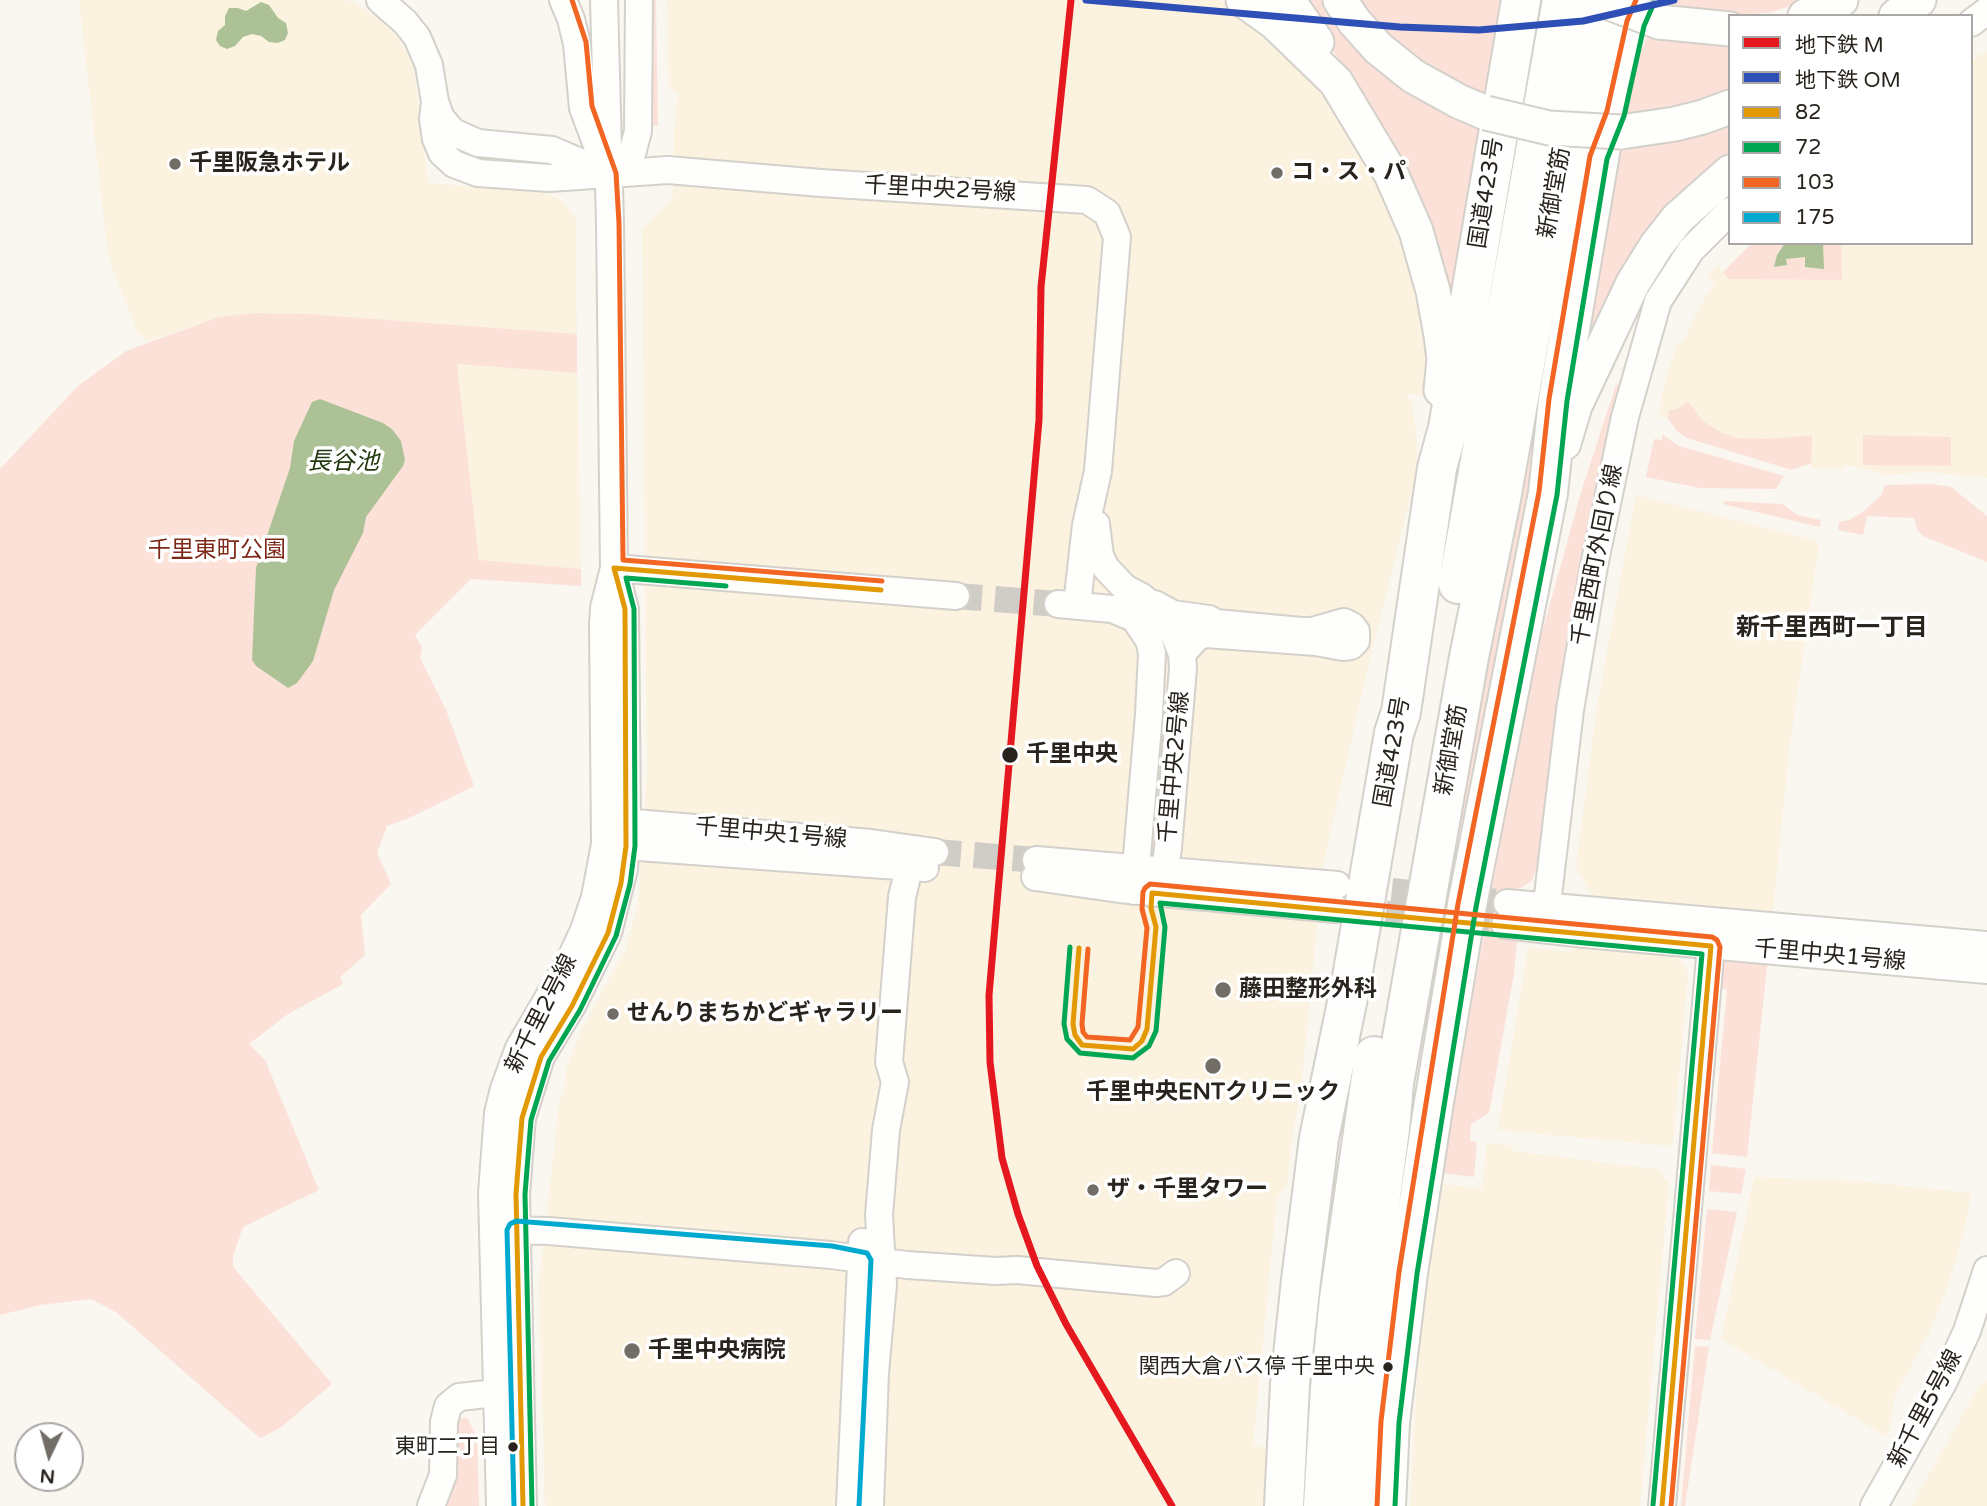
<!DOCTYPE html>
<html>
<head>
<meta charset="utf-8">
<style>
	body { margin:0 }
	#map { position:relative; width:1987px; height:1506px; overflow:hidden; background:#faf6f0; font-family:"Varela Round","Noto Sans JP",sans-serif }
	canvas { display:block }
	.legend { position:absolute; left:1728px; top:14px; width:245px; height:231px; box-sizing:border-box; background:#fff; border:2px solid #a9a7a5; margin:0; padding:9px 12px; list-style:none; font-size:21px; color:#28241d }
	.legend li { display:flex; align-items:center; gap:14px; height:35px }
	.legend b { width:35px; border:2px solid #a9a7a5 }
	.north { position:absolute; left:14px; top:1422px; width:70px; height:70px; box-sizing:border-box; background:#fff; border:2px solid #a9a7a5; border-radius:50%; rotate:185deg; font-size:19px; font-weight:700; line-height:28px; text-align:center; color:#28241d }
	.north::after { content:''; display:block; margin:auto; width:24px; height:32px; background:#726e67; clip-path:polygon(50% 0,100% 100%,50% 72%,0 100%) }
</style>
</head>
<body>
<div id="map">
<canvas width="1987" height="1506"></canvas>
<ul class="legend">
<li><b style="height:9px;background:#e5171f"></b>地下鉄 M</li>
<li><b style="height:9px;background:#2e4fb5"></b>地下鉄 OM</li>
<li><b style="height:9px;background:#e29903"></b>82</li>
<li><b style="height:9px;background:#00a651"></b>72</li>
<li><b style="height:9px;background:#f26522"></b>103</li>
<li><b style="height:9px;background:#00a9ce"></b>175</li>
</ul>
<div class="north">N</div>
</div>
<script>
const c = document.querySelector('canvas').getContext('2d');
c.lineJoin = 'round';
function paint(path, color) {
  c.fillStyle = color;
  c.fill(path, 'evenodd');
}
function shape(rows) {
  const path = new Path2D();
  for (const r of rows) {
    path.moveTo(r[0], r[1]);
    for (let i = 2; i < r.length; i += 2) path.lineTo(r[i], r[i + 1]);
  }
  return path;
}
function strokePath(path, color, width, dash) {
  c.strokeStyle = color;
  c.lineWidth = width;
  c.lineCap = dash ? 'butt' : 'round';
  c.setLineDash(dash || []);
  c.stroke(path);
}
function write(font, color, halo, rows, align = 'center') {
  c.font = font + ' "Varela Round","Noto Sans JP",sans-serif';
  c.lineWidth = 7;
  c.setLineDash([]);
  c.textBaseline = 'middle';
  c.strokeStyle = halo;
  c.fillStyle = color;
  for (const [text, x, y, turn = 0] of rows) {
    c.save();
    c.translate(x, y);
    c.rotate((+turn || 0) * Math.PI / 180);
    c.textAlign = isNaN(turn) ? turn : align;
    if (halo) c.strokeText(text, 0, 0);
    c.fillText(text, 0, 0);
    c.restore();
  }
}
paint(shape([
	[79,0,344,0,353,2,379,19,399,39,414,67,428,183,546,193,562,201,573,214,576,221,577,334,307,314,255,313,219,317,152,340,144,339,138,333,113,270,107,246],
	[667,0,1220,0,1263,31,1320,89,1353,133,1403,234,1427,333,1431,397,1407,393,1412,404,1417,441,1416,474,1369,662,1323,865,1301,1090,1291,1146,1288,1182,1277,1198,1253,1445,1267,1448,1264,1506,545,1506,539,1284,560,1097,564,1097,566,1069,582,1028,626,949,638,903,647,776,642,229,673,197,674,131,678,91,669,90],
	[1987,50,1987,478,1930,472,1881,475,1870,470,1844,464,1843,469,1811,468,1811,464,1807,464,1792,470,1687,438,1678,432,1668,419,1659,417,1662,393,1677,343,1682,343,1700,306,1715,283,1708,278,1718,265,1728,279,1842,280,1841,243,1971,243,1971,62],
	[457,364,577,373,581,569,479,561],
	[1636,495,1815,540,1819,544,1789,751,1773,911,1593,896,1576,867,1597,706],
	[1574,940,1673,953,1685,966,1688,975,1673,1143,1670,1146,1498,1130,1528,948,1572,952],
	[1487,1143,1513,1146,1513,1151,1663,1170,1663,1179,1669,1182,1640,1506,1410,1506,1419,1346,1441,1184,1482,1188],
	[1754,1177,1857,1181,1971,1193,1963,1237,1946,1290,1929,1333,1895,1395,1890,1427,1886,1436,1721,1339],
	[1987,1381,1987,1506,1911,1506,1981,1383]
]), '#fbf2e0');
paint(shape([
	[647,0,656,0,658,126,648,125],
	[1302,0,1326,0,1488,124,1455,313,1359,93],
	[1355,0,1510,0,1493,101,1411,58],
	[1600,0,1620,0,1492,711,1445,888],
	[1669,0,1810,0,1771,12,1730,16,1664,10],
	[1650,30,1730,42,1730,94,1621,120,1633,71],
	[1730,121,1730,155,1699,180,1579,373,1615,143],
	[1752,243,1841,243,1842,280,1728,279,1723,272],
	[255,313,307,314,577,334,577,373,457,364,479,560,581,569,581,586,471,579,415,635,422,647,420,658,446,710,474,786,411,817,387,826,377,853,391,884,361,915,365,955,340,977,343,984,288,1014,249,1044,265,1060,319,1190,243,1227,233,1255,233,1267,332,1384,280,1428,260,1438,116,1312,91,1299,40,1305,0,1315,0,469,78,386,126,351,219,317],
	[1622,384,1539,862,1532,880,1523,887,1508,891,1518,934,1514,973,1489,1113,1471,1124,1470,1141,1477,1142,1474,1177,1442,1173,1529,679,1582,489,1616,385],
	[1688,402,1704,422,1720,432,1736,438,1769,439,1812,435,1811,463,1792,470,1687,438,1678,432,1668,419,1669,410,1675,410],
	[1662,434,1679,446,1784,476,1776,489,1700,488,1646,477,1654,439,1662,440],
	[1863,435,1951,437,1951,466,1863,465],
	[1931,484,1951,487,1987,516,1987,562,1923,536,1917,529,1914,518,1867,516,1863,535,1838,530,1839,522,1849,520,1863,512,1881,495,1885,485],
	[1724,501,1782,504,1797,515,1821,520,1820,527,1723,504],
	[1730,957,1768,957,1747,1157,1712,1153,1727,989,1720,989,1722,962],
	[1711,1165,1746,1169,1741,1194,1709,1191],
	[1707,1209,1737,1212,1710,1340,1695,1339],
	[1695,1346,1709,1347,1685,1506,1681,1506],
	[457,1418,467,1418,477,1437,479,1506,446,1506,457,1475]
]), '#fce1d8');
paint(shape([
	[261,2,269,5,278,18,286,23,288,33,285,40,278,43,269,42,261,36,252,34,243,37,235,46,227,49,220,46,216,40,218,31,225,25,225,16,229,8,238,8,246,11],
	[1785,243,1823,243,1824,269,1805,267,1805,257,1786,259,1787,265,1774,267,1777,255],
	[320,399,383,423,392,429,401,441,405,460,403,466,366,517,363,533,334,590,313,661,297,683,288,688,256,666,252,660,256,568,290,468,294,441,312,402]
]), '#acc296');
strokePath(shape([
	[956,596,1058,604],
	[935,852,1036,860],
	[1353,887,1507,903],
	[1347,910,1505,925]
]), '#d0ccc6', 26, [26, 13]);
const minor = shape([
	[380,0,405,22,417,37,429,65,435,102,441,118,453,132,478,143,552,150,603,172],
	[563,0,571,19,577,44,583,108,601,156],
	[1971,23,1987,11],
	[435,102,433,119,436,139,442,153,454,164,478,173,549,178,668,170,821,183,1087,200,1107,213,1117,237,1098,471,1086,525,1077,605],
	[607,174,632,154,638,131,639,0],
	[1096,524,1100,556,1106,568,1125,588,1142,597,1165,617,1172,628,1182,654,1183,668,1168,848,1165,869,1152,893],
	[614,568,956,596],
	[1058,604,1112,609,1134,618,1149,640,1152,653,1149,714,1134,891],
	[1155,604,1173,614,1209,619,1216,623,1301,631,1312,631,1344,622,1352,626,1356,631,1356,641,1351,646,1343,647,1316,642,1206,634,1197,637,1182,654],
	[611,821,871,843,935,852],
	[611,845,925,868],
	[1036,860,1337,885],
	[1035,877,1119,889,1336,909],
	[1507,903,1987,945],
	[1505,925,1585,934,1987,970],
	[1544,929,1570,710,1594,566,1625,417,1658,301,1691,250,1730,211],
	[501,1230,549,1231,831,1255,907,1265,996,1271,1017,1270,1156,1283,1164,1282,1176,1273],
	[431,1506,443,1475,444,1422,448,1406,459,1397,496,1393],
	[500,1506,492,1193,498,1113,504,1089,519,1048,569,962,584,930,595,897,605,844,603,624,604,608,614,568,610,223,604,0],
	[523,1506,516,1194,522,1118,541,1057,572,1006,608,933,624,869,627,823,625,609,615,570],
	[850,1506,862,1242],
	[870,1506,875,1373,883,1284,879,1215,886,1130,895,1082,889,1062,902,897,914,849],
	[1662,1506,1711,946],
	[1874,1506,1943,1383,1967,1331,1987,1270]
]);
const major = shape([
	[1243,0,1274,22,1336,82,1391,174,1416,231,1433,291,1441,335,1444,359,1441,390],
	[1288,0,1317,42],
	[1340,0,1354,21,1378,48,1413,76,1458,101,1486,113],
	[1805,16,1841,0],
	[1896,16,1919,0],
	[1659,22,1730,29],
	[1621,132,1675,124,1703,117,1730,107],
	[1564,443,1575,406,1633,283,1656,246,1678,218,1730,172]
]);
const highway = shape([
	[1458,584,1562,0],
	[1284,1506,1290,1384,1301,1280,1319,1138,1351,983,1394,733,1401,712,1437,468,1448,428,1521,0],
	[1323,1506,1330,1388,1339,1299,1374,1056],
	[1350,1506,1361,1344,1390,1129,1394,1083,1469,657,1501,499,1590,0],
	[1386,1506,1390,1422,1408,1273,1433,1108,1467,905,1548,493,1558,400,1626,0]
]);
strokePath(minor, '#d4d0ca', 30);
strokePath(major, '#d4d0ca', 37);
strokePath(highway, '#d4d0ca', 42);
strokePath(minor, '#fefefd', 26);
strokePath(major, '#fefefd', 33);
strokePath(highway, '#fefefd', 38);
const majorBridge = shape([
	[1602,0,1659,22],
	[1486,113,1549,128,1621,132]
]);
strokePath(majorBridge, '#d4d0ca', 37, []);
strokePath(majorBridge, '#fefefd', 33);
strokePath(shape([
	[1152,893,1711,946],
	[1079,948,1073,1024,1075,1035,1082,1045,1133,1049,1142,1041,1147,1029,1156,927,1151,908,1152,893],
	[523,1506,516,1194,522,1118,541,1057,572,1006,608,933,621,883,626,846,625,609,614,568,881,590],
	[1662,1506,1711,946]
]), '#e29903', 5);
strokePath(shape([
	[1070,947,1064,1024,1067,1039,1080,1053,1133,1058,1149,1046,1156,1031,1165,927,1160,903,1702,954,1653,1505],
	[532,1506,525,1194,531,1120,549,1061,580,1010,616,936,630,884,635,846,634,609,626,578,726,586],
	[1395,1506,1399,1423,1417,1274,1476,907,1557,495,1567,401,1607,159,1624,116,1644,26,1654,3]
]), '#00a651', 5);
strokePath(shape([
	[572,0,586,42,592,106,616,173,619,223,623,560,882,581],
	[1088,949,1082,1024,1083,1032,1087,1037,1130,1040,1138,1027,1147,928,1142,909,1143,892,1145,888,1150,884,1712,937,1717,940,1720,947,1671,1506],
	[1377,1506,1381,1421,1399,1272,1458,904,1539,492,1549,399,1590,156,1607,111,1627,21,1636,0]
]), '#f26522', 5);
strokePath(shape([
	[514,1506,507,1230,510,1224,516,1221,832,1246,867,1253,871,1260,859,1506]
]), '#00a9ce', 5);
strokePath(shape([
	[1071,0,1041,287,1039,420,989,995,990,1062,1002,1158,1018,1214,1037,1266,1066,1324,1172,1506]
]), '#e5171f', 7);
strokePath(shape([
	[1086,0,1400,27,1479,30,1583,21,1674,0]
]), '#2e4fb5', 7);
for (const [x, y, r, color] of [
	[175,164,7,"#726e67"],
	[1277,173,7,"#726e67"],
	[1010,755,9,"#28241d"],
	[1223,990,9,"#726e67"],
	[613,1014,7,"#726e67"],
	[1213,1066,9,"#726e67"],
	[1093,1190,7,"#726e67"],
	[632,1351,9,"#726e67"],
	[1388,1367,6,"#28241d"],
	[513,1447,6,"#28241d"]
]) {
  const dot = new Path2D();
  dot.arc(x, y, r, 0, 2 * Math.PI);
  c.fillStyle = color;
  c.fill(dot);
  strokePath(dot, '#fff', 2.5);
}
write('21px', '#28241d', '#fff', [
	["関西大倉バス停 千里中央",1375,1367],
	["東町二丁目",500,1447]
], 'right');
write('bold 23px', '#28241d', '#fff', [
	["千里阪急ホテル",189,164],
	["コ・ス・パ",1291,173],
	["藤田整形外科",1239,990],
	["せんりまちかどギャラリー",627,1014],
	["千里中央ENTクリニック",1213,1093,"center"],
	["ザ・千里タワー",1107,1190],
	["千里中央病院",648,1351]
], 'left');
write('23px', '#28241d', '#fff', [
	["千里中央2号線",940,190,3],
	["国道423号",1487,193,-81],
	["新御堂筋",1555,193,-80],
	["千里西町外回り線",1598,555,-79],
	["新御堂筋",1452,750,-80],
	["国道423号",1393,752,-80],
	["千里中央2号線",1175,767,-85],
	["千里中央1号線",771,834,5],
	["千里中央1号線",1830,956,5],
	["新千里2号線",542,1014,-63],
	["新千里5号線",1926,1409,-62]
]);
write('23px', '#7e2918', '#fff', [
	["千里東町公園",217,551]
]);
write('bold 23px', '#28241d', '#fff', [
	["千里中央",1026,755]
], 'left');
write('italic 24px', '#22390e', '#fff', [
	["長谷池",343,463]
]);
write('bold 24px', '#28241d', '#fff', [
	["新千里西町一丁目",1832,629]
]);
</script>
</body>
</html>
